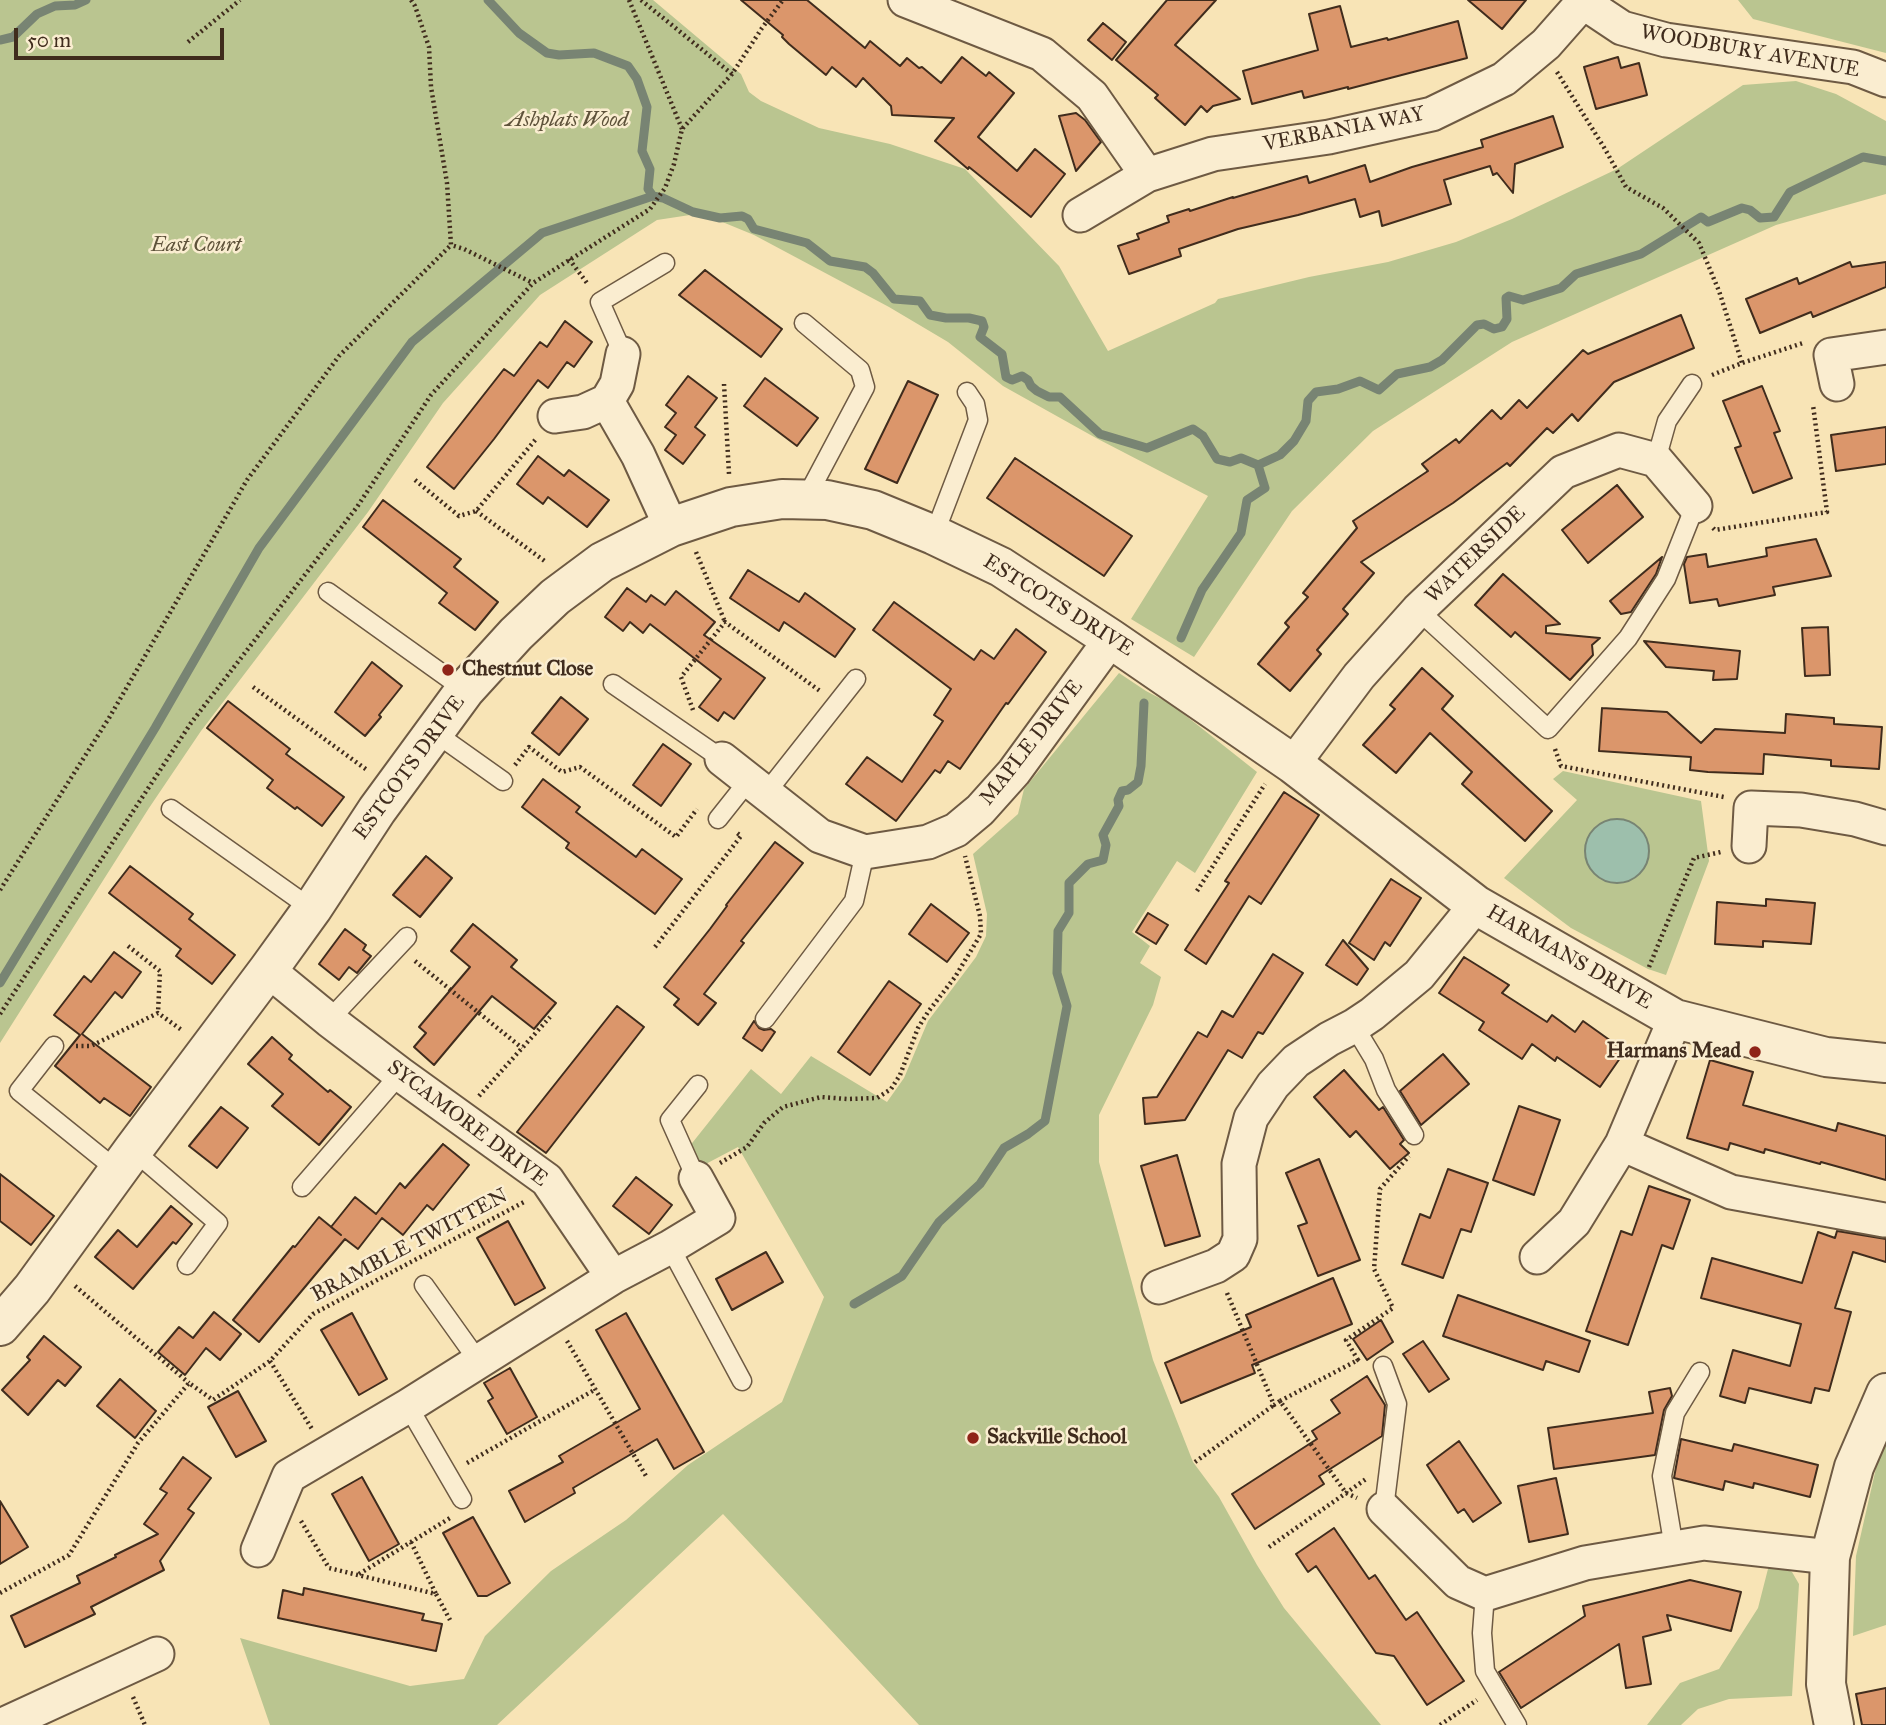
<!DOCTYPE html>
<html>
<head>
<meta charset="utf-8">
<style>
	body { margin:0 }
	#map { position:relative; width:1886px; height:1725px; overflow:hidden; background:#f8e4b6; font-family:"IM FELL Great Primer",serif }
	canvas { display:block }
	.scale { position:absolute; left:14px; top:28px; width:210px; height:32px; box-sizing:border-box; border:4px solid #402c1d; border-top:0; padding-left:9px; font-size:21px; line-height:24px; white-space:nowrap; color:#402c1d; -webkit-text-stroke:5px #faedd0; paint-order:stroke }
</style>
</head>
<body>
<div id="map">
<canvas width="1886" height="1725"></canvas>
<div class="scale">50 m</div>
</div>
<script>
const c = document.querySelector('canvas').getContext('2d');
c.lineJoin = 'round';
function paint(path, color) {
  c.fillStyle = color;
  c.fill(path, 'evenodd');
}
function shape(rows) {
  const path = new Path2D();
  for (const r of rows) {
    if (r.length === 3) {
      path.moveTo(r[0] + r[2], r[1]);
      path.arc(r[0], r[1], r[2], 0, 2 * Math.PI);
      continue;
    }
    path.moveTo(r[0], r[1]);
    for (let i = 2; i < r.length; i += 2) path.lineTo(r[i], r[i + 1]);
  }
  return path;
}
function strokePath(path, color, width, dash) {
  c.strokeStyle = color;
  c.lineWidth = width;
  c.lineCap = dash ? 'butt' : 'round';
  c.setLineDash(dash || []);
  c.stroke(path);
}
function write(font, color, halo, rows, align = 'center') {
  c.font = font + ' "IM FELL Great Primer",serif';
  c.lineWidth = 5;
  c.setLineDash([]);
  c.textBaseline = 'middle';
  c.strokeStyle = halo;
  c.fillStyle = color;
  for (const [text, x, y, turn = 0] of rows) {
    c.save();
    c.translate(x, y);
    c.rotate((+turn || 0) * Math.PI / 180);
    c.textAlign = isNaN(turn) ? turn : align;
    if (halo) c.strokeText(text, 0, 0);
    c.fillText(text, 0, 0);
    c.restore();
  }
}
paint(shape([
	[0,0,653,0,741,74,749,92,761,101,819,128,890,144,965,169,1059,266,1108,351,1215,303,1218,299,1309,277,1388,262,1456,242,1512,219,1617,169,1743,85,1796,81,1836,94,1886,121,1886,194,1776,225,1512,342,1373,431,1292,511,1194,657,1131,619,1208,496,1096,438,1003,386,948,342,889,307,754,235,720,221,690,215,657,220,540,295,443,403,368,512,201,731,149,808,0,1043],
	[1738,0,1886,0,1886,53,1753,19],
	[1119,673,1146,691,1171,704,1257,772,1195,873,1177,861,1132,932,1150,946,1140,963,1161,977,1153,1005,1099,1115,1099,1162,1153,1360,1193,1462,1219,1497,1257,1565,1284,1608,1381,1725,919,1725,723,1514,497,1725,270,1725,240,1638,410,1686,464,1679,485,1636,551,1571,626,1520,688,1465,782,1402,824,1297,738,1147,700,1167,689,1147,751,1069,781,1094,811,1056,887,1102,904,1078,928,1021,976,957,986,936,987,914,973,854,1018,814,1024,789],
	[1563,771,1701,801,1709,861,1666,975,1648,969,1571,928,1504,878,1577,800,1553,779],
	[1886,1443,1886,1625,1853,1636,1856,1556,1876,1468],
	[1769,1565,1782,1567,1792,1572,1799,1584,1792,1696,1729,1699,1698,1709,1681,1725,1647,1725,1680,1683,1719,1669,1758,1608]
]), '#bac590');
const water = shape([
	[1617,851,32]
]);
paint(water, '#9dbfac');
strokePath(water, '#788473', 2);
strokePath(shape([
	[488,0,519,33,547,53,559,55,594,53,628,66,637,79,647,107,642,151,650,169,648,189,653,196],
	[0,40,13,37,37,14,55,6,75,5,86,0],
	[1181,638,1202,590,1241,533,1247,500,1265,488,1258,465],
	[0,983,155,728,259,548,412,342,542,233,653,196,663,198,693,212,720,218,742,216,748,219,754,229,807,243,830,261,865,267,873,273,894,299,920,301,930,315,946,318,969,318,982,321,984,327,980,337,1002,354,1006,377,1012,380,1022,376,1028,380,1031,386,1037,391,1049,397,1060,397,1100,434,1147,448,1193,429,1203,436,1217,459,1230,462,1241,458,1258,465,1280,455,1294,441,1306,421,1308,401,1316,392,1338,389,1360,381,1379,390,1397,374,1430,367,1442,360,1477,325,1484,324,1494,329,1502,327,1507,319,1506,298,1509,296,1523,300,1561,288,1576,274,1641,254,1701,217,1708,222,1742,208,1750,210,1760,218,1774,217,1790,192,1863,157,1886,161],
	[854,1304,902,1276,939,1222,980,1184,1004,1148,1028,1134,1045,1121,1067,1006,1057,973,1058,931,1069,913,1069,883,1088,864,1103,860,1106,845,1103,835,1119,806,1118,800,1122,791,1128,790,1138,782,1141,766,1144,703]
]), '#788473', 9);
const building = shape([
	[741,0,807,0,865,48,870,41,900,66,907,58,919,68,922,67,941,83,962,57,986,76,989,72,1014,93,978,137,1017,171,1035,149,1065,174,1031,217,969,167,968,169,935,141,954,118,892,115,891,106,863,78,856,87,832,67,826,75,789,44,782,37,783,35,741,0],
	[1167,0,1216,0,1175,45,1240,99,1213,106,1207,112,1201,106,1185,125,1155,98,1158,95,1116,60,1167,0],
	[1468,0,1526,0,1502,29,1468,0],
	[1340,6,1351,47,1387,38,1388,40,1458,21,1467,58,1348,89,1348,87,1304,98,1302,91,1252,104,1243,71,1318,50,1309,14,1340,6],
	[1103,23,1126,42,1112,60,1088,40,1103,23],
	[1618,57,1621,68,1639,63,1647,95,1596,109,1584,67,1618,57],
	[1076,113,1085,120,1101,142,1076,171,1059,116,1076,113],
	[1553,116,1563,147,1515,164,1513,193,1497,173,1493,175,1490,166,1444,180,1451,204,1382,226,1379,211,1360,217,1355,199,1298,215,1238,229,1179,249,1181,256,1129,274,1118,246,1139,239,1137,234,1169,222,1167,216,1189,209,1190,211,1233,197,1233,198,1307,176,1309,183,1365,165,1370,182,1412,167,1483,147,1481,140,1553,116],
	[1850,262,1852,267,1886,262,1886,287,1813,317,1811,312,1760,333,1746,299,1797,278,1799,284,1850,262],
	[705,270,782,329,761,357,679,295,705,270],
	[1681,315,1694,348,1614,382,1578,421,1572,414,1553,433,1547,428,1510,466,1507,463,1453,503,1361,562,1374,573,1343,609,1348,614,1317,650,1321,654,1290,691,1258,664,1289,627,1285,623,1308,597,1303,593,1357,528,1353,521,1428,471,1422,464,1456,439,1459,443,1492,410,1501,419,1519,400,1527,408,1583,350,1588,354,1681,315],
	[565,321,592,342,574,367,567,362,548,388,538,380,494,439,454,489,427,467,504,369,514,376,540,342,547,347,565,321],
	[688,376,717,398,695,427,705,435,683,464,665,450,676,435,665,427,676,413,666,405,688,376],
	[765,378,818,418,797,446,744,406,765,378],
	[908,381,938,395,897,483,865,469,908,381],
	[1762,386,1780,431,1774,433,1792,478,1753,493,1735,448,1741,446,1723,401,1762,386],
	[1886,427,1886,464,1836,471,1831,435,1886,427],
	[538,456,564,476,569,470,609,500,587,527,548,497,543,504,517,484,538,456],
	[1015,458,1132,536,1104,576,987,498,1015,458],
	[1617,485,1643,517,1588,563,1562,530,1617,485],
	[383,500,461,559,454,567,498,602,475,630,439,603,447,593,363,527,383,500],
	[1816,539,1831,576,1773,587,1775,595,1719,606,1717,599,1690,603,1684,564,1687,557,1706,554,1708,567,1767,556,1766,548,1816,539],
	[1662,557,1656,574,1631,612,1621,614,1610,601,1662,557],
	[748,570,799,602,805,593,855,629,835,657,784,622,779,631,730,598,748,570],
	[1503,574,1560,624,1546,626,1546,633,1600,638,1592,645,1593,655,1570,680,1515,632,1511,637,1475,605,1503,574],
	[627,588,646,602,651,595,665,605,676,591,715,622,704,635,765,678,734,719,724,712,718,721,699,707,721,679,650,624,643,633,630,622,623,631,605,617,627,588],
	[894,602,974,660,981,650,994,659,1016,629,1046,652,1008,704,1006,703,960,769,948,761,940,773,935,770,896,821,846,784,867,757,902,782,943,721,934,715,951,689,873,630,894,602],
	[1828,627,1830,675,1805,676,1802,628,1828,627],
	[1644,641,1740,651,1737,679,1713,680,1714,671,1666,667,1644,641],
	[372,662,402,686,379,715,381,717,365,736,335,712,372,662],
	[1422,668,1453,696,1442,709,1552,811,1525,841,1462,784,1472,772,1430,733,1396,773,1363,745,1395,709,1390,705,1422,668],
	[561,697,588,719,559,755,532,733,561,697],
	[228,701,290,749,286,754,344,797,322,826,297,807,295,809,267,788,273,780,207,728,228,701],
	[1602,708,1667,712,1701,743,1715,729,1785,733,1786,714,1834,718,1834,724,1882,727,1879,769,1831,766,1831,760,1764,754,1763,774,1708,772,1690,770,1691,757,1599,751,1602,708],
	[663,744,691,764,661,806,633,785,663,744],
	[543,779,580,807,576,812,636,857,642,849,682,879,655,914,566,848,569,843,522,807,543,779],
	[1284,792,1319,815,1261,904,1249,896,1206,964,1185,950,1229,883,1225,881,1284,792],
	[775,842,803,863,741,941,744,943,704,994,716,1003,698,1025,674,1005,679,999,664,987,710,929,727,906,726,905,775,842],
	[426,856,452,878,420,917,393,895,426,856],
	[130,866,193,914,189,919,235,955,212,984,176,956,181,949,109,893,130,866],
	[1391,879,1421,898,1390,946,1385,942,1374,960,1349,943,1391,879],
	[1766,899,1815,903,1811,944,1763,941,1763,947,1715,944,1717,902,1766,906,1766,899],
	[931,904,969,933,947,962,909,934,931,904],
	[1148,913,1168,925,1156,944,1136,932,1148,913],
	[473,924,517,960,511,967,556,1003,534,1029,492,996,434,1065,414,1047,426,1033,419,1027,470,967,451,951,473,924],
	[345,929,366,945,363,950,371,956,357,973,349,967,339,980,319,964,345,929],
	[1343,940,1368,969,1357,985,1326,965,1343,940],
	[114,952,141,972,122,998,115,992,82,1034,151,1087,130,1116,104,1098,100,1103,55,1066,80,1035,54,1015,84,976,91,982,114,952],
	[1273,954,1303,973,1263,1034,1258,1032,1242,1058,1228,1050,1185,1120,1145,1124,1143,1098,1157,1097,1198,1032,1207,1037,1222,1011,1233,1017,1273,954],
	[1464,957,1509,985,1502,993,1547,1022,1552,1015,1575,1032,1583,1021,1625,1051,1600,1087,1557,1057,1555,1061,1532,1044,1522,1059,1479,1030,1484,1022,1439,993,1464,957],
	[889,981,921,1004,870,1075,838,1052,889,981],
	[617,1006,644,1027,546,1153,517,1132,617,1006],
	[754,1021,759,1028,764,1030,771,1029,775,1032,762,1051,743,1038,754,1021],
	[272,1037,292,1055,289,1059,328,1092,330,1090,351,1107,319,1145,272,1106,283,1094,248,1064,272,1037],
	[1443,1054,1469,1084,1421,1125,1400,1091,1443,1054],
	[1710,1060,1753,1072,1743,1105,1836,1131,1838,1123,1886,1136,1886,1180,1821,1162,1820,1164,1765,1149,1764,1153,1730,1143,1728,1150,1687,1138,1710,1060],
	[1344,1070,1379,1110,1383,1107,1404,1140,1400,1144,1409,1153,1390,1169,1356,1131,1350,1137,1314,1097,1344,1070],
	[1519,1106,1560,1120,1534,1195,1493,1180,1519,1106],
	[221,1107,248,1128,217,1168,189,1146,221,1107],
	[443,1144,469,1165,433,1210,427,1205,403,1235,382,1218,358,1249,345,1239,259,1342,233,1320,293,1246,295,1247,319,1217,341,1235,331,1227,355,1197,376,1214,400,1183,405,1188,443,1144],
	[1177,1155,1200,1236,1165,1246,1141,1166,1177,1155],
	[1319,1159,1360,1260,1318,1276,1298,1226,1307,1223,1286,1173,1319,1159],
	[1448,1169,1488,1183,1471,1232,1461,1229,1443,1278,1402,1264,1420,1214,1430,1218,1448,1169],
	[0,1174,54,1216,31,1245,0,1221,0,1174],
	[636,1177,672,1205,649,1234,613,1206,636,1177],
	[1649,1186,1690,1200,1673,1249,1662,1245,1628,1345,1586,1331,1621,1231,1632,1235,1649,1186],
	[171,1206,192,1224,176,1244,173,1242,133,1289,95,1257,118,1230,137,1247,171,1206],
	[508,1221,545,1288,515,1305,477,1238,508,1221],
	[1837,1231,1886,1239,1886,1262,1853,1252,1835,1308,1851,1312,1829,1391,1815,1388,1811,1403,1749,1388,1745,1403,1720,1396,1733,1350,1790,1366,1801,1324,1701,1298,1712,1258,1802,1283,1818,1232,1835,1238,1837,1231],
	[766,1252,783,1282,732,1310,716,1279,766,1252],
	[1333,1278,1352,1324,1252,1365,1255,1373,1181,1403,1165,1363,1251,1327,1246,1315,1333,1278],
	[1458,1295,1590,1341,1579,1372,1546,1361,1543,1370,1443,1336,1458,1295],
	[214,1312,241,1334,220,1360,206,1348,185,1375,158,1352,179,1327,193,1338,214,1312],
	[352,1313,387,1379,359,1395,321,1330,352,1313],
	[626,1313,704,1452,674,1469,657,1439,573,1488,575,1493,525,1522,509,1491,563,1462,559,1456,640,1409,596,1330,626,1313],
	[1381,1320,1393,1342,1367,1360,1353,1339,1381,1320],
	[44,1336,81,1367,65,1386,58,1380,28,1415,2,1390,30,1360,27,1357,44,1336],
	[1423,1341,1449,1379,1429,1392,1403,1354,1423,1341],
	[510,1368,537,1417,507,1434,488,1401,493,1398,484,1383,510,1368],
	[1367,1376,1385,1405,1382,1436,1319,1476,1324,1484,1255,1529,1232,1494,1317,1439,1312,1431,1340,1413,1331,1400,1367,1376],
	[120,1379,156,1411,135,1438,97,1406,120,1379],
	[1670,1388,1672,1396,1664,1410,1655,1455,1554,1469,1548,1428,1653,1413,1649,1392,1670,1388],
	[238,1391,266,1441,236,1457,208,1407,238,1391],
	[1681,1439,1732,1451,1734,1444,1818,1465,1810,1497,1754,1483,1753,1488,1725,1481,1723,1490,1674,1478,1681,1439],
	[1459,1441,1501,1503,1473,1522,1464,1509,1458,1513,1427,1465,1459,1441],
	[183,1457,211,1478,188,1509,194,1513,160,1561,164,1570,91,1607,95,1614,25,1647,11,1616,80,1583,77,1576,116,1557,115,1555,158,1534,144,1524,167,1493,160,1489,183,1457],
	[362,1477,399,1544,369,1561,332,1494,362,1477],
	[1556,1478,1568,1534,1529,1542,1518,1486,1556,1478],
	[0,1501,28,1547,0,1564,0,1501],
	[473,1517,510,1583,487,1596,478,1596,443,1533,473,1517],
	[1334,1528,1369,1579,1375,1575,1406,1620,1417,1612,1464,1681,1427,1705,1394,1656,1376,1653,1316,1566,1308,1572,1296,1554,1334,1528],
	[1690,1580,1741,1592,1731,1631,1667,1615,1671,1630,1643,1637,1651,1684,1626,1688,1619,1644,1521,1708,1499,1672,1585,1616,1583,1606,1690,1580],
	[304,1588,424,1614,422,1620,442,1624,436,1651,278,1618,283,1590,303,1595,304,1588],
	[1886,1688,1886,1725,1862,1725,1856,1694,1886,1688]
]);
paint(building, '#db966b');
strokePath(building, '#402c1d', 2);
const service = shape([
	[804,323,860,370,865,387,805,500],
	[623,354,600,302,665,263],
	[1656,460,1667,421,1692,384],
	[934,535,978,420,975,404,967,392],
	[328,592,465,690],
	[1418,610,1548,729,1628,638,1666,579,1695,506],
	[613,684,722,759],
	[434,732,503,781],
	[766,793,856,679],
	[171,809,312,909],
	[718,819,749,780],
	[765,1019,854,901,865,852],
	[329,1020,407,937],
	[1354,1026,1374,1059,1386,1090,1414,1135],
	[54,1046,19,1091,118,1171],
	[133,1150,218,1223,187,1265],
	[696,1178,670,1120,698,1085],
	[302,1187,400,1074],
	[670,1247,742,1381],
	[424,1285,479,1362],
	[1383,1366,1397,1404,1384,1509],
	[408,1406,462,1499],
	[1674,1548,1662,1476,1675,1413,1700,1372],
	[1485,1594,1482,1633,1485,1671,1517,1725]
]);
const minor = shape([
	[905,0,1042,54,1092,96,1147,175],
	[1580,0,1622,28,1666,40,1853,67,1886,80],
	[1080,215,1147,175,1213,154,1329,137,1432,114,1504,79,1546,44,1583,2],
	[623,354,617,384,607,401,638,455,671,527],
	[1837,384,1831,355,1886,347],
	[555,416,583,412,607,401],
	[722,759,820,836,865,852,928,842,956,830,980,810,1014,772,1111,639],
	[1293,764,1359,676,1418,610,1563,472,1619,450,1656,460,1695,506],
	[1749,846,1751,808,1801,810,1855,819,1886,828],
	[268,970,329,1020,400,1074,547,1180,613,1277],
	[1622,1144,1731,1192,1884,1220],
	[1537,1257,1574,1222,1622,1144,1675,1019],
	[1159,1287,1216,1266,1233,1255,1240,1239,1239,1164,1251,1118,1273,1085,1296,1061,1329,1039,1354,1026,1372,1014,1419,975,1476,905],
	[1384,1509,1458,1582,1485,1594,1585,1563,1704,1543,1830,1557],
	[258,1550,289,1476,408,1406,613,1277,670,1247,718,1218,696,1178],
	[7,1723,157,1654]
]);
const tertiary = shape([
	[0,1326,32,1289,133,1150,268,970,312,909,377,810,465,690,516,634,555,597,602,562,671,527,731,507,782,499,827,500,873,510,934,535,1001,567,1111,639,1293,764,1476,905,1675,1019,1826,1057,1886,1063],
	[1834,1725,1826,1684,1830,1557,1854,1467,1886,1393]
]);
strokePath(service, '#6e5a43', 21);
strokePath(minor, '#6e5a43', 37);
strokePath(tertiary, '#6e5a43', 42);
strokePath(shape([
	[411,0,415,6,429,47,431,87,447,183,451,245,464,249,533,283],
	[629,0,682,129],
	[641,0,732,74],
	[188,42,240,0],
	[1557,72,1605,149,1626,187,1663,208,1699,243,1719,291,1742,363],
	[569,259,587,283],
	[1712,375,1742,363,1803,343],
	[724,384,729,474],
	[415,480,459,516,476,511,536,439],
	[476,511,546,562],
	[1713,528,1715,530,1827,512,1813,405,1814,405],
	[696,552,725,622],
	[253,687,367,770],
	[693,710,681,677,725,622,820,691],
	[1555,749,1561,766,1724,797],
	[515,765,529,747,562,772,580,767,676,837,697,809],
	[0,890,109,718,247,480,339,356,451,245],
	[1197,891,1265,784],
	[128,946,160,971,158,1013],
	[655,947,741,836,736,832],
	[415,961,522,1048],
	[1649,967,1694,858,1721,852],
	[0,1014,191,723,357,507,431,395,533,283,650,209,665,188,674,164,682,129,732,74,762,28,783,0],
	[76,1046,91,1046,158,1013,183,1031],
	[479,1096,550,1017],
	[720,1163,747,1147,764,1123,783,1107,821,1097,847,1099,877,1098,891,1089,900,1075,918,1028,928,1012,955,977,981,934,980,916,965,856],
	[75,1286,189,1383],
	[1227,1293,1274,1405,1280,1401,1346,1493,1357,1498],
	[567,1341,646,1476],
	[1358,1360,1346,1340,1393,1308,1374,1269,1380,1189,1409,1156],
	[270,1361,312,1429],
	[1280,1401,1358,1360,1359,1361],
	[1195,1462,1274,1405],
	[467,1463,596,1389],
	[301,1521,329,1568,436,1594,450,1620],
	[411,1542,436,1594],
	[1269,1547,1366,1479],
	[359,1574,450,1518],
	[0,1593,69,1555,138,1443,189,1383,213,1400,270,1361,313,1314,526,1201],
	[133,1697,145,1725],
	[1440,1725,1477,1700]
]), '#402c1d', 4.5, [2, 3.5]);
strokePath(service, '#faedd0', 18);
strokePath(minor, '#faedd0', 33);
strokePath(tertiary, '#faedd0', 38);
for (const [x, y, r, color] of [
	[448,670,7,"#8f2418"],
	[1755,1052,7,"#8f2418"],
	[973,1438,7,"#8f2418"]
]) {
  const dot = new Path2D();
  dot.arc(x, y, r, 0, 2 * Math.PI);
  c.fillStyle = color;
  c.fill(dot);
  strokePath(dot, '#faedd0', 2.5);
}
write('21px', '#402c1d', '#faedd0', [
	["WOODBURY AVENUE",1750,52,10],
	["VERBANIA WAY",1344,130,-11],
	["WATERSIDE",1476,555,-44],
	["ESTCOTS DRIVE",1058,606,32],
	["MAPLE DRIVE",1032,743,-52],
	["ESTCOTS DRIVE",410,768,-54],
	["HARMANS DRIVE",1569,958,30],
	["SYCAMORE DRIVE",467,1124,37],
	["BRAMBLE TWITTEN",410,1246,-28]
]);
write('italic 21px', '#5e523a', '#faedd0', [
	["Ashplats Wood",567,121],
	["East Court",196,246]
]);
write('bold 21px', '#402c1d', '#faedd0', [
	["Chestnut Close",462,670],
	["Harmans Mead",1741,1052,"right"],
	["Sackville School",987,1438]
], 'left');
</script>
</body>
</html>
